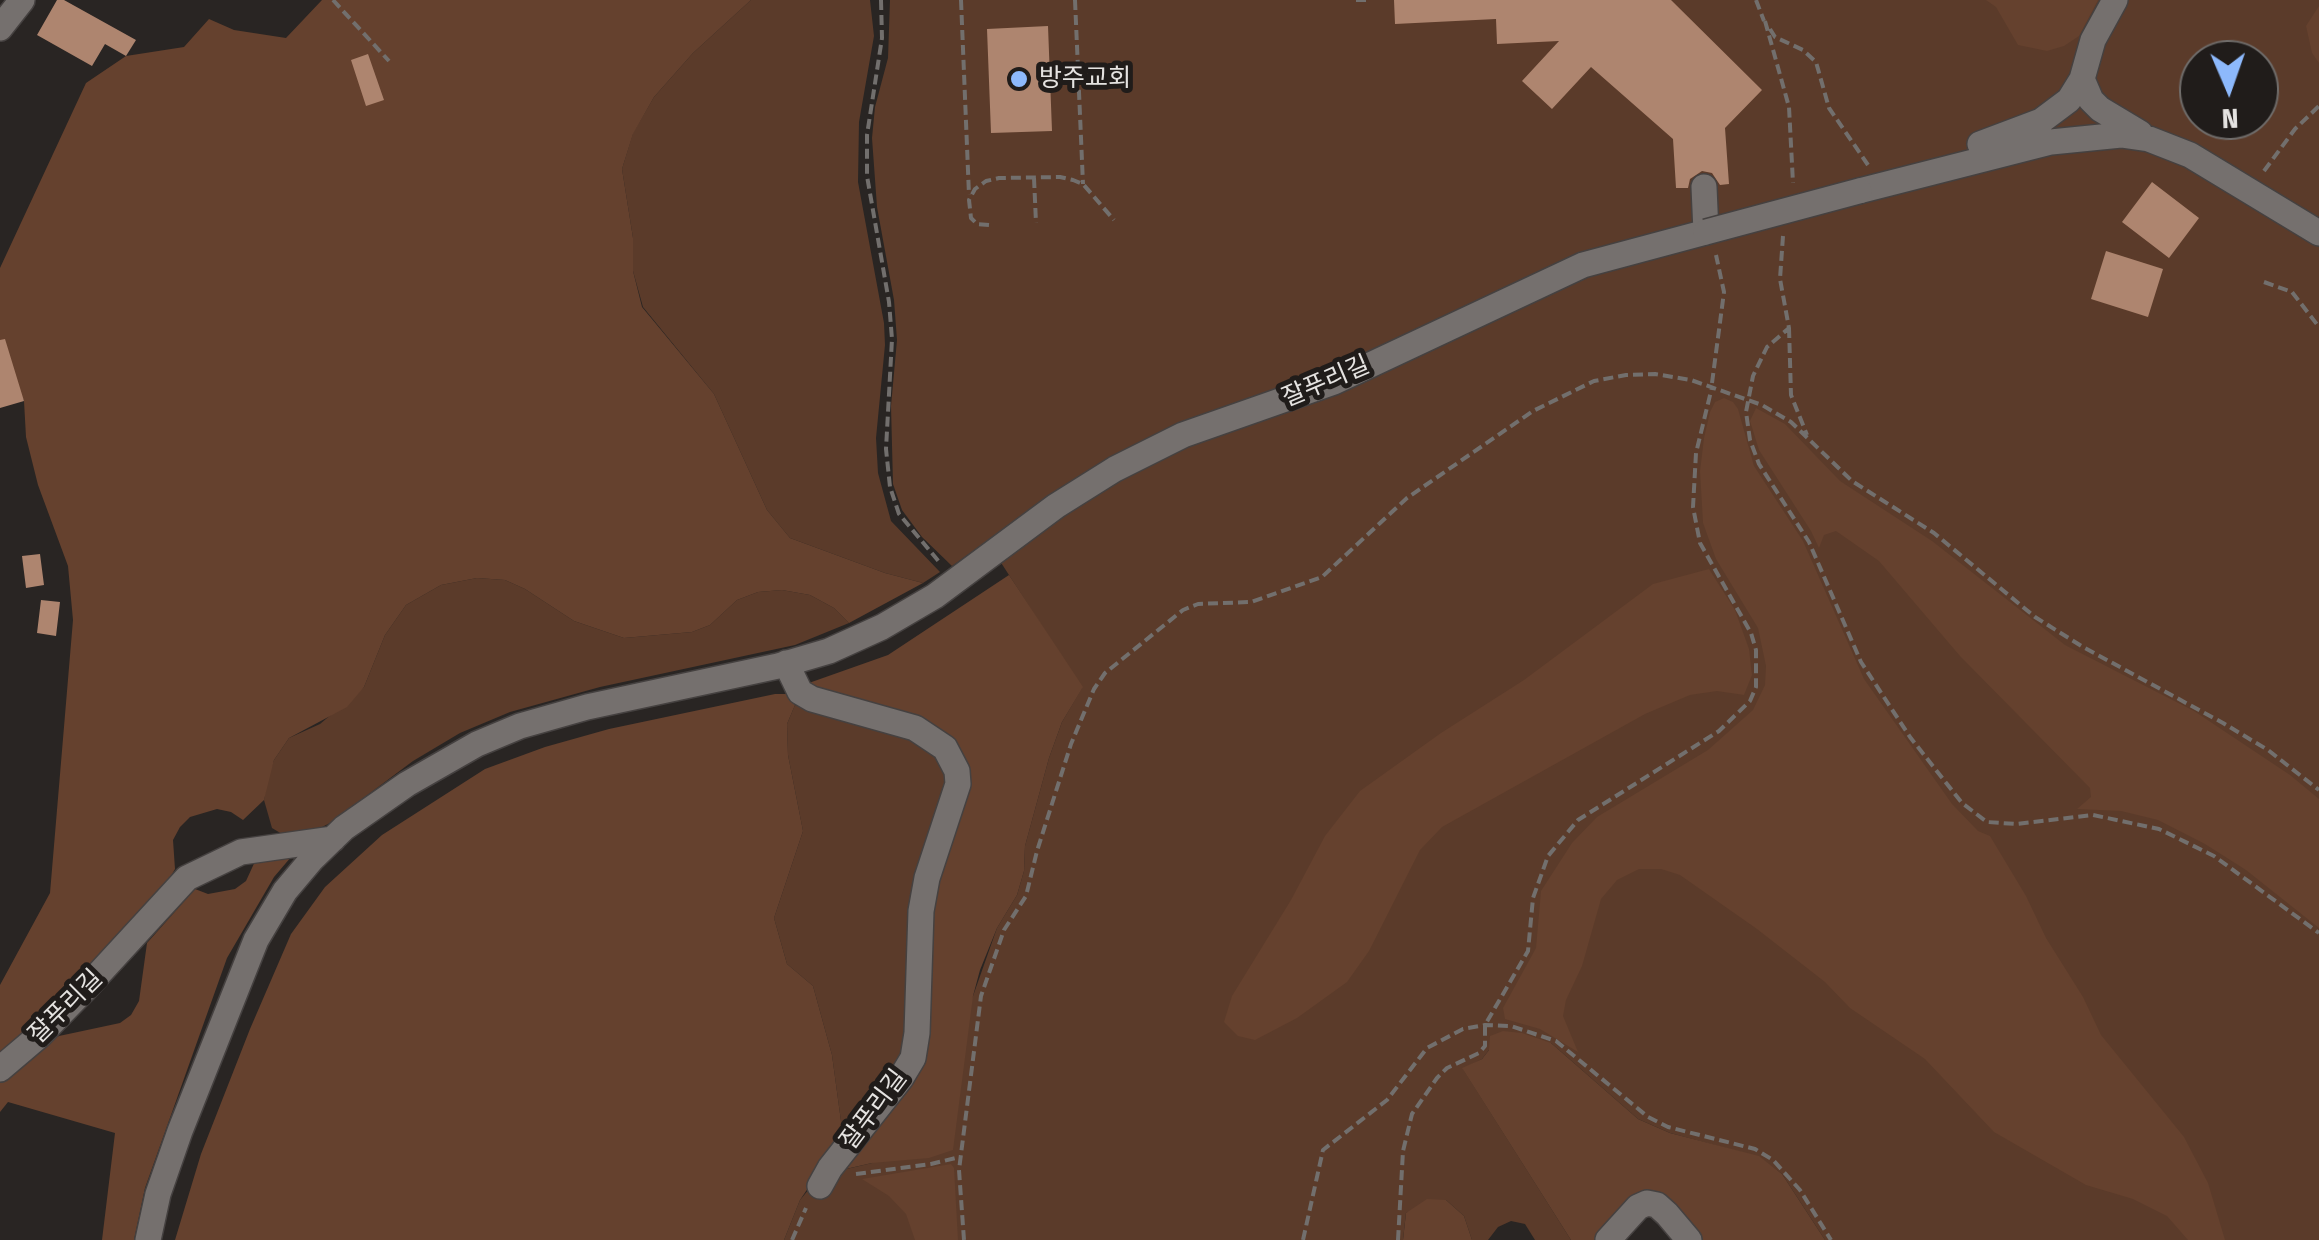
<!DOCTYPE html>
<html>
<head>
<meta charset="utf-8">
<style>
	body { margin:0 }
	#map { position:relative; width:2319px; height:1240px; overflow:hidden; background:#292523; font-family:"Fira Sans Condensed",sans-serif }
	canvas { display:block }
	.north { position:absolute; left:2179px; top:40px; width:100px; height:100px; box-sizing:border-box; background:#201c1a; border:2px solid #6f6c6a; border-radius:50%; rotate:178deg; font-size:28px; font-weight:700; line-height:40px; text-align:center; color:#e5e3e1 }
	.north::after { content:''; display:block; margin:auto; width:35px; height:45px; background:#8db9fc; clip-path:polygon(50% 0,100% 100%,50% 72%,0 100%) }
</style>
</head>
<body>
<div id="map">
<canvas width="2319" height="1240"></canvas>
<div class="north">N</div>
</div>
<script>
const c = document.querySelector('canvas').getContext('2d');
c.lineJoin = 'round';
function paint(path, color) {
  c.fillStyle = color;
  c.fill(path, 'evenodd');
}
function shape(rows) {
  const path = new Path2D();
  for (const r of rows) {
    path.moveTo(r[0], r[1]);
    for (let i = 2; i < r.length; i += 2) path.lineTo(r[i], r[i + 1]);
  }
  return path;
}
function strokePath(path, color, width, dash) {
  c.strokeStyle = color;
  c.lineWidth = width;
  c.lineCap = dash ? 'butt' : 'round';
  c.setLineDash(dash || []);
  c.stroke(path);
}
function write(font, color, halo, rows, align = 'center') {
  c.font = font + ' "Fira Sans Condensed","Noto Sans KR",sans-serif';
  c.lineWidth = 10;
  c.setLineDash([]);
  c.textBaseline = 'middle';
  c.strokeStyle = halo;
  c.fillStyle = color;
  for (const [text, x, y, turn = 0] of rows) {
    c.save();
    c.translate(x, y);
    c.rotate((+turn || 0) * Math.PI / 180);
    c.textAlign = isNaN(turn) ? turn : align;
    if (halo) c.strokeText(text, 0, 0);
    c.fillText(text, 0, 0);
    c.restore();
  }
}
paint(shape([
	[751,0,870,0,874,36,859,122,858,182,884,323,885,345,876,438,878,473,891,521,940,572,923,583,885,573,790,538,767,510,714,394,643,307,633,271,633,238,622,169,633,133,654,97,693,53],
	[890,0,2319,0,2319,1240,1825,1240,1782,1174,1759,1157,1670,1133,1638,1119,1551,1043,1489,1050,1482,1059,1463,1069,1571,1240,1535,1240,1525,1224,1511,1221,1498,1227,1488,1240,1472,1240,1464,1216,1446,1200,1406,1213,1403,1240,784,1240,800,1200,814,1183,838,1171,872,1163,973,996,997,928,1017,895,1024,871,1025,846,1049,758,1062,722,1082,688,987,541,952,566,922,537,902,510,893,484,891,406,897,340,894,300,877,207,872,138,875,107,888,58],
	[2199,60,2259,60,2259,120,2199,120],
	[477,578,505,580,525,589,574,621,624,638,692,632,710,625,737,600,758,592,782,590,810,595,834,608,849,623,795,645,600,687,510,712,460,733,413,761,330,823,314,831,282,834,272,828,264,800,267,780,274,760,289,738,320,724,364,687,385,635,406,605,441,585],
	[795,705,904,733,932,746,944,765,945,785,916,885,908,929,913,988,901,1061,843,1136,832,1055,813,986,787,964,774,918,803,831,788,755,787,724]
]), '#5b3b2a');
paint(shape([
	[322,0,751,0,693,53,654,97,633,134,622,169,633,238,633,271,642,307,714,394,767,510,790,538,885,573,923,583,849,623,834,608,810,595,782,590,758,592,737,600,710,625,692,632,624,638,574,621,525,589,505,580,477,578,441,585,406,605,385,635,364,687,347,707,289,738,274,760,264,800,243,820,231,812,217,809,190,817,180,827,173,840,175,869,159,897,0,1061,0,985,50,893,73,620,68,566,38,485,26,437,24,401,0,351,0,268,86,83,126,56,184,47,209,19,234,30,286,38],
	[1986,0,2098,0,2079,36,2064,46,2047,51,2018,45,1996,7],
	[2319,6,2319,63,2312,53,2306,26],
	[1724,398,1733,402,1738,409,1754,466,1803,541,1864,679,1952,804,1978,831,1990,836,2026,896,2046,938,2083,997,2101,1035,2184,1137,2208,1183,2225,1240,2188,1240,2167,1216,2133,1199,2086,1185,1994,1132,1925,1059,1850,1008,1825,982,1757,929,1680,875,1661,869,1639,869,1617,880,1601,899,1582,966,1566,1000,1563,1016,1578,1052,1540,1029,1505,1019,1503,1008,1536,948,1541,891,1572,843,1597,817,1708,750,1753,710,1765,685,1766,666,1758,628,1716,559,1703,523,1700,471,1704,438,1710,412,1715,402],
	[1756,408,1785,424,1840,481,1932,541,2065,645,2194,711,2290,775,2319,799,2319,928,2246,870,2205,844,2158,820,2121,811,2077,809,2091,797,2090,788,1960,656,1879,561,1836,531,1824,535,1819,548,1811,531,1759,450,1750,421],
	[1709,569,1735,610,1749,649,1752,675,1744,695,1717,691,1690,695,1645,714,1442,827,1420,850,1369,951,1347,982,1297,1018,1255,1040,1238,1036,1224,1022,1232,996,1291,900,1325,836,1360,791,1441,733,1524,680,1653,584],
	[1009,575,1083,687,1062,722,1049,758,1025,846,1024,871,1017,895,997,928,980,970,973,996,953,1150,929,1158,872,1163,837,1171,905,1082,926,927,967,775,857,702,806,684,888,655],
	[775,694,787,694,795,705,787,724,788,755,803,831,774,918,787,964,813,986,832,1055,843,1136,800,1200,784,1240,175,1240,201,1154,250,1029,291,934,325,887,382,835,485,769,545,747,609,729],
	[297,850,274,877,227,958,145,1188,134,1240,102,1240,115,1133,8,1102,0,1112,0,1076,38,1047,59,1036,120,1023,131,1015,139,1001,147,943,195,889,208,894,235,889,246,881,257,857],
	[1503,1031,1522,1033,1551,1043,1638,1119,1670,1133,1759,1156,1782,1174,1825,1240,1695,1240,1661,1203,1599,1240,1571,1240,1462,1068,1482,1059,1489,1050,1490,1036],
	[951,1164,954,1168,958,1240,915,1240,906,1214,889,1196,862,1179],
	[1427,1199,1446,1200,1464,1216,1472,1240,1403,1240,1406,1213]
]), '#65412e');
paint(shape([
	[57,0,64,0,136,40,126,56,105,44,92,66,37,35],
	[1394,0,1671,0,1762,90,1725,128,1729,184,1720,185,1712,173,1702,171,1690,179,1688,188,1676,188,1673,139,1591,67,1552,109,1522,81,1559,41,1497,44,1496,19,1395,24],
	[1048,26,1052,131,991,133,987,29],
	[368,54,384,100,366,106,351,60],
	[2152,182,2199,218,2169,258,2122,222],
	[2106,251,2163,269,2148,317,2091,299],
	[5,339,24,401,0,408,0,340],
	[40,554,44,585,26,588,22,556],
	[41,600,60,602,56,636,37,633]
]), '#ae856f');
const minor = shape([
	[2115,0,2093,40,2082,79,2091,100,2100,109,2140,133],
	[0,28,22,0],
	[1980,144,2041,121,2069,100,2082,79],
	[1859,191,2051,142,2121,135,2149,139,2190,155,2319,233],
	[786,663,800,692,812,699,915,728,945,748,957,771,958,784,927,878,921,911,917,1033,913,1058,901,1078,830,1168,820,1186],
	[0,1069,40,1035,84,990,187,878,241,852,333,839],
	[148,1240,158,1194,180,1131,256,940,285,891,312,859,344,828,407,784,477,744,520,726,587,707,778,666,829,651,882,627,935,596,1056,506,1115,469,1183,435,1334,382,1583,265,1706,232,1704,187],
	[1608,1240,1638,1207,1647,1203,1657,1205,1667,1214,1689,1240]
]);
strokePath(minor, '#454140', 28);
strokePath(shape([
	[333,0,389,61],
	[881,0,882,38,867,135,867,176,889,302,892,339,886,449,890,487,899,514,941,564],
	[961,0,969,195],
	[1075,0,1083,184],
	[1356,0,1367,0],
	[1756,0,1764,21],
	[1765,21,1789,107,1793,183],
	[1770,29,1775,37,1803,50,1816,62,1829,108,1868,165],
	[2264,171,2295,129,2319,106],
	[1034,178,1036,223],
	[989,225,977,224,971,218,969,200,975,189,986,181,999,178,1060,177,1073,180,1083,184,1114,220],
	[1783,236,1780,279,1789,328,1767,347,1753,376,1746,412,1750,440,1759,464,1809,542,1861,662,1910,737,1962,803,1987,822,2016,824,2093,815,2159,829,2214,856,2319,933],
	[2264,282,2292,292,2319,327],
	[1789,328,1791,395,1807,435],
	[1712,383,1724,292,1716,255],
	[856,1174,931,1164,960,1157],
	[792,1240,806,1208],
	[964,1240,959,1170,981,996,1004,930,1026,896,1037,851,1071,744,1094,689,1105,673,1183,610,1198,604,1251,602,1322,577,1407,498,1533,411,1594,381,1626,375,1655,374,1691,380,1762,405,1791,422,1852,481,1934,533,2035,617,2083,647,2223,723,2268,750,2319,790],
	[1303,1240,1323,1150,1387,1100,1427,1048,1463,1029,1485,1025,1511,1026,1556,1041,1648,1117,1668,1127,1755,1149,1773,1160,1800,1190,1831,1240],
	[1398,1240,1403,1151,1412,1114,1437,1078,1447,1068,1479,1053,1485,1046,1485,1025,1528,951,1533,898,1548,856,1578,820,1719,731,1750,701,1756,687,1756,650,1751,633,1700,543,1693,507,1696,453,1712,387]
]), '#726f6d', 4, [10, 5]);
strokePath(minor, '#75706e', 25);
const minorBridge = shape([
	[1706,232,1859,191]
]);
strokePath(minorBridge, '#454140', 28, []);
strokePath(minorBridge, '#75706e', 25);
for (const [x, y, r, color] of [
	[1019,79,10,"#8db9fc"]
]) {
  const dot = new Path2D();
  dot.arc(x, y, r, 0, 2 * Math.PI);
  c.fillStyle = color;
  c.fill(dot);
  strokePath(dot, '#201c1a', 4);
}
write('25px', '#e5e3e1', '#201c1a', [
	["방주교회",1039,79]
], 'left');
write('25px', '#e5e3e1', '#201c1a', [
	["잘푸리길",1326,382,-23],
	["잘푸리길",66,1007,-45],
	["잘푸리길",874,1110,-53]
]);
</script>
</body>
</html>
